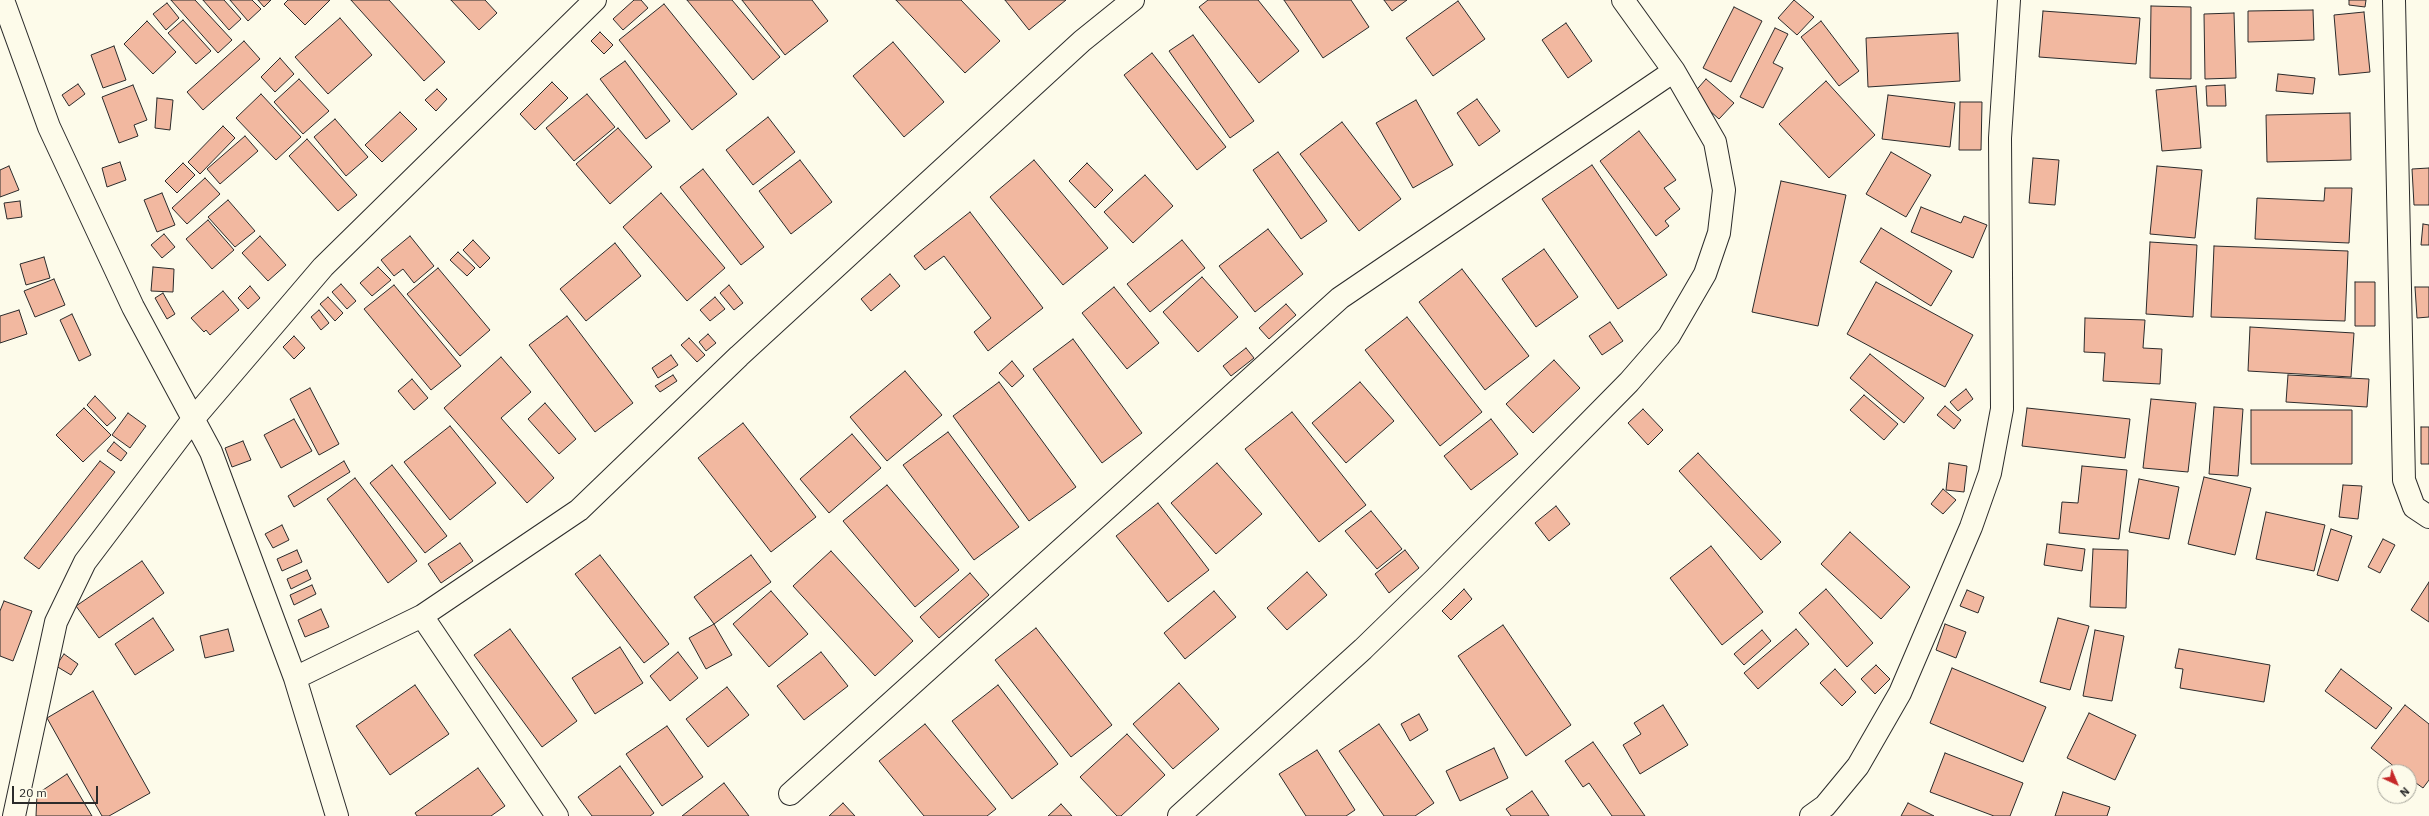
<!DOCTYPE html>
<html>
<head>
<meta charset="utf-8">
<style>
	body { margin:0 }
	#map { position:relative; width:2429px; height:816px; overflow:hidden; background:#fdfbea; font-family:"IBM Plex Sans",sans-serif }
	canvas { display:block }
	.north { position:absolute; left:2377px; top:764px; width:40px; height:40px; box-sizing:border-box; background:#fdfbea; border:1px solid #a9a89e; border-radius:50%; rotate:136deg; font-size:11px; font-weight:700; line-height:16px; text-align:center; color:#2b2b2b }
	.north::after { content:''; display:block; margin:auto; width:14px; height:18px; background:#c62828; clip-path:polygon(50% 0,100% 100%,50% 72%,0 100%) }
	.scale { position:absolute; left:12px; top:786px; width:86px; height:18px; box-sizing:border-box; border:2px solid #2b2b2b; border-top:0; padding-left:5px; font-size:12px; line-height:14px; white-space:nowrap; color:#2b2b2b; -webkit-text-stroke:3px #fdfbea; paint-order:stroke }
</style>
</head>
<body>
<div id="map">
<canvas width="2429" height="816"></canvas>
<div class="north">N</div>
<div class="scale">20 m</div>
</div>
<script>
const c = document.querySelector('canvas').getContext('2d');
c.lineJoin = 'round';
function paint(path, color) {
  c.fillStyle = color;
  c.fill(path, 'evenodd');
}
function shape(rows) {
  const path = new Path2D();
  for (const r of rows) {
    path.moveTo(r[0], r[1]);
    for (let i = 2; i < r.length; i += 2) path.lineTo(r[i], r[i + 1]);
  }
  return path;
}
function strokePath(path, color, width, dash) {
  c.strokeStyle = color;
  c.lineWidth = width;
  c.lineCap = dash ? 'butt' : 'round';
  c.setLineDash(dash || []);
  c.stroke(path);
}
const building = shape([
	[171,0,195,0,232,40,218,53,171,0],
	[203,0,224,0,241,19,229,30,203,0],
	[230,0,252,0,261,9,248,21,230,0],
	[258,0,271,0,264,7,258,0],
	[288,0,330,0,305,25,284,4,288,0],
	[351,0,389,0,445,62,424,81,351,0],
	[451,0,485,0,497,13,479,30,451,0],
	[634,0,641,0,648,8,623,30,613,19,634,0],
	[687,0,732,0,780,57,753,80,687,0],
	[742,0,812,0,828,21,785,55,742,0],
	[896,0,961,0,1000,41,965,73,896,0],
	[1005,0,1066,0,1029,30,1005,0],
	[1208,0,1258,0,1299,51,1259,83,1199,7,1208,0],
	[1284,0,1351,0,1369,27,1323,58,1284,0],
	[1384,0,1407,0,1392,11,1384,0],
	[1794,0,1814,17,1797,35,1778,18,1794,0],
	[2349,0,2366,0,2365,7,2349,5,2349,0],
	[1458,1,1485,39,1433,76,1406,38,1458,1],
	[167,3,179,18,166,30,153,14,167,3],
	[664,4,737,94,692,130,619,40,664,4],
	[2151,6,2191,7,2191,79,2150,78,2151,6],
	[1734,7,1762,21,1731,82,1703,68,1734,7],
	[2313,10,2314,40,2248,42,2248,11,2313,10],
	[2043,11,2140,18,2136,64,2039,57,2043,11],
	[2364,12,2370,72,2339,75,2334,15,2364,12],
	[2234,13,2236,78,2205,79,2204,14,2234,13],
	[340,18,372,55,328,94,295,57,340,18],
	[183,20,211,51,196,64,168,33,183,20],
	[147,21,176,52,153,74,124,44,147,21],
	[1821,21,1859,71,1839,86,1801,37,1821,21],
	[1566,23,1592,61,1568,78,1542,40,1566,23],
	[1775,28,1788,34,1773,63,1783,68,1763,108,1740,97,1775,28],
	[600,32,613,45,604,54,591,41,600,32],
	[1958,33,1960,81,1868,87,1866,38,1958,33],
	[1193,35,1254,121,1230,138,1169,51,1193,35],
	[244,41,260,59,203,110,187,92,244,41],
	[893,42,944,102,904,137,853,76,893,42],
	[114,46,126,80,103,88,91,55,114,46],
	[1152,53,1226,147,1197,170,1124,75,1152,53],
	[280,58,294,74,275,92,261,77,280,58],
	[625,61,670,121,646,139,600,79,625,61],
	[2278,74,2315,78,2313,94,2276,91,2278,74],
	[299,79,329,111,303,134,274,102,299,79],
	[1706,79,1734,103,1719,119,1692,95,1706,79],
	[1826,81,1875,135,1829,178,1779,124,1826,81],
	[552,82,568,98,535,130,520,114,552,82],
	[78,84,85,94,69,106,62,95,78,84],
	[133,85,147,120,134,125,138,136,119,143,102,97,133,85],
	[2225,85,2226,106,2207,106,2206,86,2225,85],
	[2196,86,2201,148,2162,151,2156,90,2196,86],
	[437,89,447,99,436,111,425,100,437,89],
	[261,94,301,137,276,160,236,118,261,94],
	[587,94,615,127,574,161,546,128,587,94],
	[1888,95,1955,103,1950,147,1882,139,1888,95],
	[157,98,173,100,170,130,155,128,157,98],
	[1477,99,1500,131,1479,146,1457,113,1477,99],
	[1416,100,1453,165,1413,188,1376,123,1416,100],
	[1960,102,1982,102,1981,150,1959,150,1960,102],
	[400,112,417,129,382,162,365,145,400,112],
	[2350,113,2351,160,2267,162,2266,115,2350,113],
	[768,117,795,152,753,185,726,150,768,117],
	[335,119,368,157,346,176,314,137,335,119],
	[1342,122,1401,199,1359,231,1300,154,1342,122],
	[223,126,235,138,200,174,188,162,223,126],
	[618,128,652,167,610,204,576,164,618,128],
	[1639,131,1676,180,1664,188,1680,209,1665,221,1669,226,1656,236,1600,161,1639,131],
	[245,136,258,151,220,184,207,169,245,136],
	[307,139,357,195,338,211,289,156,307,139],
	[1278,152,1327,221,1301,239,1253,170,1278,152],
	[1891,152,1931,175,1906,217,1866,194,1891,152],
	[2033,158,2059,160,2055,205,2029,203,2033,158],
	[800,160,832,202,791,234,759,191,800,160],
	[1034,160,1108,248,1063,285,990,197,1034,160],
	[120,162,126,180,107,187,102,168,120,162],
	[183,163,195,175,177,193,165,181,183,163],
	[1087,163,1113,190,1095,208,1069,181,1087,163],
	[1592,165,1667,275,1618,309,1542,199,1592,165],
	[9,166,19,190,0,197,0,170,9,166],
	[2157,166,2202,170,2195,238,2150,234,2157,166],
	[2429,168,2429,205,2414,205,2412,169,2429,168],
	[703,169,764,247,741,265,680,187,703,169],
	[1145,175,1173,206,1133,243,1104,212,1145,175],
	[205,178,220,194,187,224,172,208,205,178],
	[1781,181,1846,195,1818,326,1752,312,1781,181],
	[2325,188,2352,188,2349,243,2255,239,2257,198,2324,201,2325,188],
	[162,193,175,225,157,232,144,200,162,193],
	[661,193,725,268,687,301,623,227,661,193],
	[228,200,255,231,235,247,208,217,228,200],
	[20,201,22,217,7,219,4,203,20,201],
	[1921,207,1961,223,1964,216,1987,225,1973,258,1911,232,1921,207],
	[970,212,1043,308,988,351,974,332,991,318,944,256,925,270,914,256,970,212],
	[208,220,234,250,212,269,186,239,208,220],
	[2423,224,2429,225,2429,245,2421,245,2423,224],
	[1881,228,1952,271,1931,306,1860,262,1881,228],
	[1268,229,1303,274,1255,312,1219,266,1268,229],
	[164,234,175,247,162,258,151,245,164,234],
	[260,236,286,265,268,281,242,253,260,236],
	[410,236,434,266,414,283,403,269,394,276,381,260,410,236],
	[473,240,490,258,480,268,463,250,473,240],
	[1182,240,1205,268,1150,312,1127,284,1182,240],
	[2150,242,2197,245,2193,317,2146,314,2150,242],
	[615,243,641,276,586,321,560,289,615,243],
	[2214,246,2348,251,2345,321,2211,317,2214,246],
	[1544,249,1578,297,1536,327,1502,279,1544,249],
	[458,252,475,268,467,276,450,260,458,252],
	[44,257,50,278,26,285,20,264,44,257],
	[153,267,174,269,173,292,151,291,153,267],
	[378,267,391,280,372,296,360,283,378,267],
	[438,268,490,330,460,356,407,294,438,268],
	[1462,269,1529,356,1485,390,1419,302,1462,269],
	[890,274,900,286,871,311,861,299,890,274],
	[1202,277,1238,317,1198,352,1163,312,1202,277],
	[54,279,65,305,35,317,24,291,54,279],
	[1876,282,1973,335,1945,387,1847,334,1876,282],
	[2355,282,2375,282,2375,326,2355,326,2355,282],
	[341,284,356,301,347,309,332,292,341,284],
	[394,285,461,366,431,390,364,309,394,285],
	[729,285,743,303,734,310,720,293,729,285],
	[250,286,260,298,248,309,238,298,250,286],
	[1114,287,1159,343,1127,369,1082,313,1114,287],
	[2415,287,2429,287,2429,317,2417,318,2415,287],
	[223,291,239,310,210,335,206,330,204,332,191,318,223,291],
	[163,293,175,314,167,319,155,298,163,293],
	[328,297,343,313,335,321,320,304,328,297],
	[715,297,725,309,710,321,700,310,715,297],
	[1286,304,1296,315,1269,339,1259,328,1286,304],
	[19,310,27,334,0,343,0,316,19,310],
	[319,310,329,323,321,330,311,317,319,310],
	[72,314,91,355,79,361,60,320,72,314],
	[567,316,633,403,595,432,529,345,567,316],
	[1407,317,1482,412,1440,446,1365,350,1407,317],
	[2085,318,2145,320,2143,348,2162,349,2160,384,2103,381,2105,353,2084,352,2085,318],
	[1610,322,1623,341,1602,355,1589,336,1610,322],
	[2250,327,2354,333,2351,377,2248,371,2250,327],
	[708,334,716,343,706,351,699,342,708,334],
	[294,336,305,348,294,359,283,347,294,336],
	[689,338,705,355,697,362,681,345,689,338],
	[1073,339,1142,433,1102,463,1033,369,1073,339],
	[1246,348,1254,358,1231,376,1223,366,1246,348],
	[1870,354,1924,398,1904,423,1850,378,1870,354],
	[671,355,678,365,658,378,652,368,671,355],
	[501,357,531,392,501,418,554,478,527,503,444,408,501,357],
	[1554,360,1580,388,1533,433,1506,404,1554,360],
	[1012,361,1024,376,1012,387,999,373,1012,361],
	[905,371,942,415,887,461,850,417,905,371],
	[673,375,677,381,660,392,655,386,673,375],
	[2288,375,2369,379,2367,407,2286,402,2288,375],
	[412,379,428,398,414,410,398,391,412,379],
	[999,382,1076,487,1029,521,953,416,999,382],
	[1360,382,1394,421,1346,463,1312,423,1360,382],
	[310,388,339,444,319,455,290,399,310,388],
	[1966,389,1973,399,1958,411,1950,402,1966,389],
	[1864,395,1898,424,1884,440,1850,410,1864,395],
	[95,396,116,418,107,426,87,405,95,396],
	[2151,399,2196,403,2188,472,2143,468,2151,399],
	[545,403,576,439,559,454,528,419,545,403],
	[1945,406,1961,420,1954,429,1937,415,1945,406],
	[2214,407,2243,409,2238,476,2209,474,2214,407],
	[84,408,111,435,83,462,56,435,84,408],
	[2027,408,2130,419,2125,458,2022,446,2027,408],
	[1643,409,1663,430,1648,445,1628,423,1643,409],
	[2251,410,2352,410,2352,464,2251,464,2251,410],
	[1292,412,1366,505,1319,542,1245,449,1292,412],
	[128,413,146,426,130,448,112,435,128,413],
	[294,419,312,451,281,468,264,435,294,419],
	[1491,419,1518,454,1471,490,1444,456,1491,419],
	[743,423,816,517,771,552,698,458,743,423],
	[450,426,496,483,450,520,404,462,450,426],
	[2421,427,2429,427,2429,464,2421,464,2421,427],
	[948,432,1019,527,974,560,903,465,948,432],
	[852,434,881,468,829,513,800,479,852,434],
	[243,441,251,460,232,467,225,448,243,441],
	[114,442,127,453,121,461,107,451,114,442],
	[1698,453,1781,542,1761,560,1679,471,1698,453],
	[100,461,115,472,39,569,24,558,100,461],
	[344,461,350,472,294,507,288,496,344,461],
	[1217,463,1262,514,1216,554,1171,503,1217,463],
	[1949,463,1967,466,1964,492,1946,490,1949,463],
	[392,465,447,536,425,553,370,483,392,465],
	[2082,466,2127,470,2119,539,2059,533,2062,502,2078,503,2082,466],
	[2204,477,2251,488,2235,555,2188,544,2204,477],
	[355,478,417,561,388,583,327,499,355,478],
	[2139,479,2179,487,2169,539,2129,532,2139,479],
	[887,485,959,570,915,607,843,521,887,485],
	[2343,485,2362,486,2358,519,2339,517,2343,485],
	[1943,489,1956,500,1943,514,1931,504,1943,489],
	[1158,503,1209,570,1168,602,1116,536,1158,503],
	[1556,506,1570,524,1549,541,1535,523,1556,506],
	[1371,511,1402,549,1377,569,1345,531,1371,511],
	[2266,512,2325,525,2314,571,2256,559,2266,512],
	[282,525,289,540,273,548,265,534,282,525],
	[2331,529,2352,536,2338,581,2317,575,2331,529],
	[1850,532,1910,587,1881,619,1821,564,1850,532],
	[2383,539,2395,545,2380,573,2368,567,2383,539],
	[460,543,473,561,441,583,428,564,460,543],
	[2047,544,2085,549,2082,571,2044,565,2047,544],
	[1711,546,1763,612,1722,645,1670,578,1711,546],
	[2093,549,2128,550,2126,608,2090,607,2093,549],
	[297,550,302,562,282,571,277,559,297,550],
	[1405,550,1419,568,1389,593,1375,574,1405,550],
	[831,551,913,641,875,676,793,586,831,551],
	[600,555,669,644,644,663,575,574,600,555],
	[751,555,771,582,714,624,694,597,751,555],
	[142,561,164,593,99,638,76,606,142,561],
	[307,570,311,579,291,589,287,579,307,570],
	[1307,572,1327,595,1287,630,1267,608,1307,572],
	[970,573,989,595,939,638,920,617,970,573],
	[2429,582,2429,622,2411,610,2429,582],
	[312,585,316,594,294,605,290,595,312,585],
	[1464,589,1472,599,1451,620,1442,611,1464,589],
	[1826,589,1873,643,1847,667,1799,613,1826,589],
	[1967,590,1984,597,1978,613,1960,606,1967,590],
	[771,591,808,634,769,667,733,624,771,591],
	[1214,591,1236,617,1185,659,1164,633,1214,591],
	[4,601,32,611,13,661,0,656,0,611,4,601],
	[321,609,329,627,305,637,298,620,321,609],
	[153,618,174,650,135,675,115,644,153,618],
	[2058,618,2089,626,2070,690,2040,682,2058,618],
	[714,624,732,655,706,669,689,638,714,624],
	[1945,624,1966,632,1956,658,1936,650,1945,624],
	[1503,625,1571,725,1526,756,1458,656,1503,625],
	[1036,628,1112,725,1071,757,995,660,1036,628],
	[228,629,234,651,205,658,200,636,228,629],
	[510,629,577,721,542,747,474,655,510,629],
	[1796,629,1809,644,1758,689,1744,673,1796,629],
	[1762,630,1771,641,1744,665,1734,654,1762,630],
	[2095,630,2124,636,2112,701,2083,696,2095,630],
	[620,647,643,683,595,714,572,678,620,647],
	[2179,649,2270,665,2264,702,2180,688,2183,669,2175,668,2179,649],
	[678,652,698,678,670,701,650,676,678,652],
	[821,652,848,686,804,720,777,686,821,652],
	[64,654,78,664,71,675,56,666,64,654],
	[1876,665,1890,679,1875,694,1861,679,1876,665],
	[1952,668,2046,707,2023,762,1930,723,1952,668],
	[1835,669,1856,692,1842,706,1820,683,1835,669],
	[2341,669,2392,708,2376,729,2325,691,2341,669],
	[1179,683,1219,729,1173,769,1133,724,1179,683],
	[415,685,449,734,390,775,356,726,415,685],
	[998,685,1058,764,1012,799,952,721,998,685],
	[727,687,749,715,708,747,686,719,727,687],
	[93,691,150,793,109,816,102,816,47,718,93,691],
	[1663,705,1688,745,1640,774,1623,745,1641,734,1634,723,1663,705],
	[2405,705,2429,724,2429,780,2423,788,2409,778,2409,772,2401,772,2371,748,2405,705],
	[2089,713,2136,735,2115,780,2067,758,2089,713],
	[1419,714,1428,730,1410,741,1401,724,1419,714],
	[925,724,996,809,987,816,924,816,879,761,925,724],
	[1379,724,1434,803,1415,816,1384,816,1339,751,1379,724],
	[667,726,703,777,662,806,626,754,667,726],
	[1127,734,1165,775,1121,816,1117,816,1080,777,1127,734],
	[1593,742,1645,816,1612,816,1589,783,1583,787,1565,761,1593,742],
	[1494,748,1508,778,1460,801,1446,771,1494,748],
	[1317,750,1355,810,1346,816,1306,816,1279,774,1317,750],
	[1945,753,2023,783,2010,816,1994,816,1930,792,1945,753],
	[620,766,654,813,650,816,592,816,578,797,620,766],
	[478,768,505,806,491,816,417,816,415,813,478,768],
	[67,774,92,816,36,816,37,794,67,774],
	[724,783,749,816,682,816,724,783],
	[1532,791,1549,816,1511,816,1506,809,1532,791],
	[2063,792,2110,807,2107,816,2055,816,2063,792],
	[843,803,855,816,829,816,843,803],
	[1908,803,1934,816,1901,816,1908,803],
	[1061,804,1072,816,1048,816,1061,804]
]);
paint(building, '#f2b8a0');
strokePath(building, '#2b2b2b', 1);
const street = shape([
	[3,0,49,127,133,307,211,452,295,678,337,816],
	[2394,0,2404,480,2414,507,2429,517],
	[422,616,557,816],
	[295,678,422,616,579,510,739,356,1082,41,1133,0],
	[790,794,1340,298,1674,71],
	[14,816,56,622,85,562,194,418,323,267,595,0],
	[1179,816,1363,649,1435,579,1629,382,1669,336,1705,274,1719,233,1724,190,1715,142,1674,71,1623,0],
	[1811,816,1825,806,1858,766,1900,693,1971,527,1990,473,2002,409,2000,138,2009,0]
]);
strokePath(street, '#2b2b2b', 24);
strokePath(street, '#fdfbea', 22);
</script>
</body>
</html>
